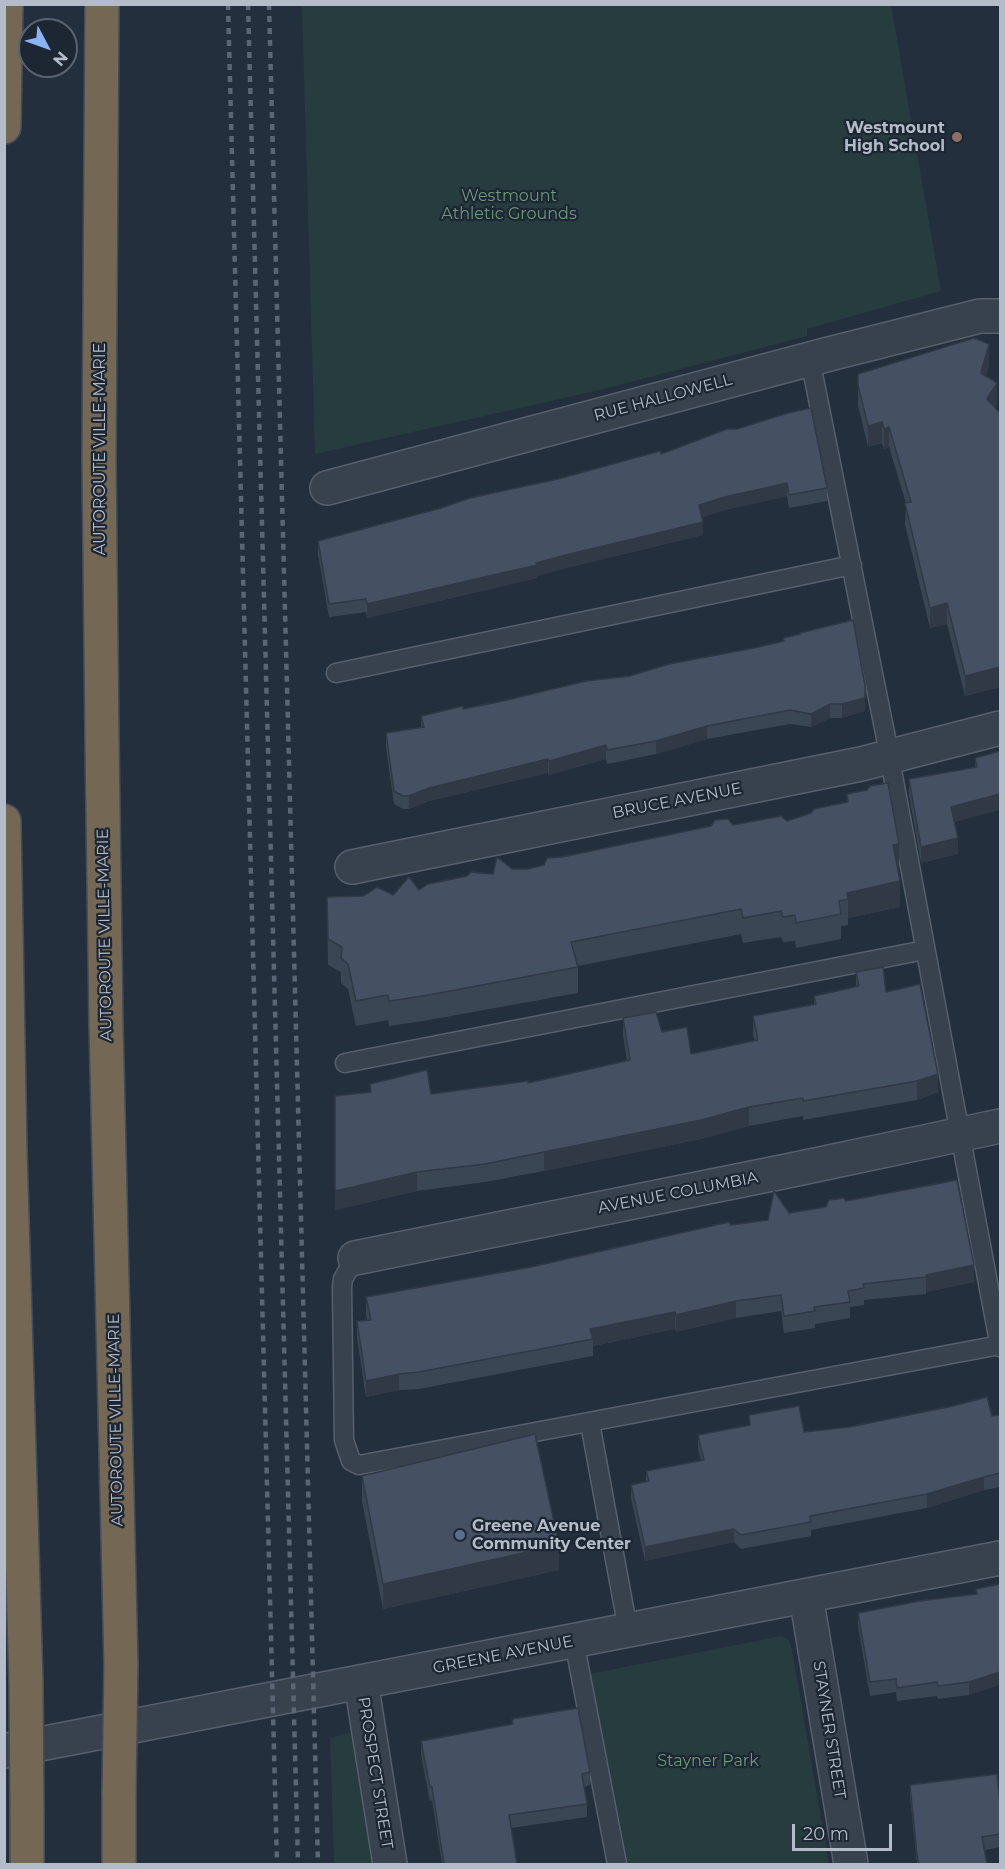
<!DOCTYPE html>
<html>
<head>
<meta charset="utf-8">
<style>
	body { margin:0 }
	#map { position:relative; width:1005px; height:1869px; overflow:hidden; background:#242f3e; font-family:Montserrat,sans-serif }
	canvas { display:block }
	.frame { position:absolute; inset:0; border:6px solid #b4bcc9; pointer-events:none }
	.north { position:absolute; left:18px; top:18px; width:60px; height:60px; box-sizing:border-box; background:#1d2633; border:2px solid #59626f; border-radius:50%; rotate:131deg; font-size:16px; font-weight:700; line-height:24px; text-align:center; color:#b4bcc9 }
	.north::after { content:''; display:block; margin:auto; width:21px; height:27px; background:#8ab4f8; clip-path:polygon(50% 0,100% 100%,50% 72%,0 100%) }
	.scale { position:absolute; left:792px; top:1824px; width:100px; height:27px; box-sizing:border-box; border:3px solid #b4bcc9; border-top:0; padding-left:8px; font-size:18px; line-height:21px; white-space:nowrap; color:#b4bcc9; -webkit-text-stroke:4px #1d2633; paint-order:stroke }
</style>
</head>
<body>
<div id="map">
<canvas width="1005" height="1869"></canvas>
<div class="frame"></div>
<div class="north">N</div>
<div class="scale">20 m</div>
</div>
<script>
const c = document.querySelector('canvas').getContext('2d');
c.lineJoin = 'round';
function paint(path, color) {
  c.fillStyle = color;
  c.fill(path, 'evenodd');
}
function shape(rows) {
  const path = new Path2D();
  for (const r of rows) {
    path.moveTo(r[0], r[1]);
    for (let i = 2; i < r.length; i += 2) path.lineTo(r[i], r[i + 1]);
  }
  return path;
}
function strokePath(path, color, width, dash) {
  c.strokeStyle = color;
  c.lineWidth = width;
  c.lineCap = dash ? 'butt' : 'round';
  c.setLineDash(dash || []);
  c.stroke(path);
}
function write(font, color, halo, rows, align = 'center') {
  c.font = font + ' Montserrat,sans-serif';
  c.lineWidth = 4.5;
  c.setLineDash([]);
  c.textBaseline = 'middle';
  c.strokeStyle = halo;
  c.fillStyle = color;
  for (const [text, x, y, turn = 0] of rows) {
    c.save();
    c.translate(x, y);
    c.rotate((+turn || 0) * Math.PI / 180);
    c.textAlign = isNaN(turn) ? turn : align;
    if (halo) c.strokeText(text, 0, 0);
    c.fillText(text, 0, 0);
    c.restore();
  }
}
paint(shape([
	[302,5,891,5,941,291,807,329,807,336,600,390,315,454],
	[782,1636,789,1640,792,1650,829,1864,625,1864,589,1674],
	[351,1732,375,1864,334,1864,330,1738]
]), '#263c3f');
const lane = shape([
	[810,359,885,733,1000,1347],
	[336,673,852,565],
	[345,1063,925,950],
	[355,1258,343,1279,342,1287,344,1440,351,1461,359,1465,1000,1345],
	[590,1423,628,1630],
	[574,1641,617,1864]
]);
const street = shape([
	[327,488,829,354,980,316,1000,316],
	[352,867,861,764,1000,728],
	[355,1258,792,1170,1000,1126],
	[806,1596,851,1864],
	[361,1682,390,1864],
	[4,1751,1000,1558]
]);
const highway = shape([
	[102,4,99,458,102,740,106,1024,121,1665],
	[4,127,6,4],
	[4,821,10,1150,26,1682],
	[119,1792,119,1864],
	[27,1808,27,1864]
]);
strokePath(lane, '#565f6c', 21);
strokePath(street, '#565f6c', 36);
strokePath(highway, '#434c59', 36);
strokePath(lane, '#38414e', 18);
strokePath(street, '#38414e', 33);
strokePath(highway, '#746855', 33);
strokePath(shape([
	[228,4,277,1864],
	[248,4,298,1864],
	[269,4,318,1864]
]), '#5a6575', 4.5, [6, 6]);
const highwayBridge = shape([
	[26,1682,27,1808],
	[119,1792,121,1665]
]);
strokePath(highwayBridge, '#434c59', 36, []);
strokePath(highwayBridge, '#746855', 33);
paint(shape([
	[989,365,986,376,997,403,995,407,1000,413,1000,687,965,696,947,624,930,628,905,524,906,503,889,447,884,449,882,443,868,447,858,405,858,374],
	[661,454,827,488,827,501,789,508,787,496,725,510,702,517,703,535,566,568,537,576,537,578,367,618,366,612,329,617,318,555,318,541,558,479],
	[783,638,865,711,842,718,830,718,811,727,790,724,707,739,656,754,607,764,606,759,549,775,548,773,429,801,409,809,403,809,394,804,386,747,386,733,421,728,421,716,463,709,630,676,754,648,783,641],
	[1000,751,954,822,958,854,921,863,909,795,909,779,975,767,975,758],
	[847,794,899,869,897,869,900,907,848,918,848,925,841,926,841,939,796,948,795,941,783,942,781,937,743,943,741,934,578,966,578,993,423,1021,389,1026,388,1020,356,1026,348,989,341,983,341,972,328,965,327,897,393,895,512,869,528,869,544,865,562,857,733,825,787,821,847,803],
	[856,972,886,992,938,1092,917,1100,803,1120,803,1116,749,1126,701,1139,544,1171,485,1182,417,1191,335,1210,370,1092,370,1084,431,1094,528,1083,627,1061,623,1036,623,1018,662,1032,691,1054,755,1041,753,1035,753,1016,814,1005,814,996,856,987],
	[846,1201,974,1282,926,1292,926,1294,864,1300,864,1305,850,1307,850,1318,815,1324,815,1328,784,1333,781,1311,736,1318,676,1332,675,1329,593,1346,593,1356,419,1389,399,1390,366,1397,357,1338,357,1321,367,1320,366,1314,366,1297,531,1267,731,1225,768,1220,789,1213,826,1207],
	[749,1415,804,1432,1000,1415,1000,1487,984,1490,927,1508,811,1530,811,1536,741,1549,734,1542,645,1561,631,1498,631,1485,646,1482,646,1471,701,1461,698,1448,698,1435,749,1425],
	[362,1476,559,1570,383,1609,362,1501],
	[1000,1584,969,1695,938,1699,937,1696,897,1701,896,1692,870,1696,858,1626,858,1613,976,1594,976,1589],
	[512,1719,590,1772,590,1785,584,1787,587,1804,587,1817,511,1828,517,1864,442,1864,432,1800,430,1801,421,1755,421,1741,512,1724],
	[910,1785,1000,1804,1000,1847,985,1850,987,1864,917,1864,910,1798]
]), '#3b4654');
paint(shape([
	[989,344,989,365,981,393,981,373],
	[997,383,997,403,987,420,987,399],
	[882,422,882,443,868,447,868,426],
	[889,427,889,447,884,449,884,429],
	[787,483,787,496,725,510,699,518,699,505,725,497],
	[703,522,703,535,566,568,537,576,537,578,367,618,367,604,566,555],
	[947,603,947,624,930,628,930,608],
	[1000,667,1000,687,965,696,965,676],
	[865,698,865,711,842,718,842,704],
	[830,704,830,718,811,727,811,714],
	[707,726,707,739,656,754,656,741],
	[606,745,606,759,549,775,549,761],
	[548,759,548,773,429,801,409,809,409,796,429,788],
	[1000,794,1000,810,951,823,951,807],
	[958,838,958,854,921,863,921,847],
	[899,844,899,869,893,871,893,845],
	[900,881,900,907,848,918,848,899,847,893],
	[938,1074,938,1092,917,1100,917,1081],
	[749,1107,749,1126,701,1139,544,1171,544,1152],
	[417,1172,417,1191,335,1210,335,1191],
	[974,1265,974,1282,926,1292,926,1275],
	[736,1301,736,1318,676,1332,676,1315],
	[675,1312,675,1329,593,1346,593,1339,590,1329],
	[399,1374,399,1390,366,1397,366,1381],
	[984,1477,984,1490,927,1508,927,1494],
	[734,1529,734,1542,645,1561,645,1547],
	[559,1545,559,1570,383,1609,383,1584],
	[1000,1672,1000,1685,969,1695,969,1682]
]), '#303945');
const building = shape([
	[974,338,989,344,981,373,997,383,987,399,1000,413,1000,667,965,676,947,603,930,608,905,503,911,502,889,427,884,429,882,422,868,426,858,385,858,374,974,338],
	[811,408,827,488,789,495,787,483,725,497,699,505,703,522,566,555,536,563,537,565,367,604,366,599,329,604,318,541,441,508,470,498,558,479,660,451,661,454,727,429,737,429,788,413,811,408],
	[853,620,865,685,865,698,842,704,830,704,811,714,790,710,707,726,656,741,607,750,606,745,549,761,548,759,429,788,409,796,403,796,394,791,386,733,424,727,421,716,463,706,463,709,503,701,586,681,630,676,669,664,754,648,784,641,783,638,800,634,800,633,853,620],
	[1000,751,1000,794,951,807,958,838,921,847,909,779,977,767,975,758,1000,751],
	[888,783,899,844,893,845,900,881,847,893,848,899,839,901,841,914,796,923,795,915,783,917,781,911,743,918,741,909,571,942,578,967,423,996,389,1001,388,995,356,1001,348,964,341,958,342,947,328,939,327,897,363,896,377,887,393,895,409,877,419,890,428,884,467,876,471,872,493,874,497,857,512,869,528,869,544,865,547,858,562,857,711,826,715,820,728,819,733,825,781,816,787,821,811,813,814,809,848,802,847,794,867,790,870,786,888,783],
	[883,967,886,992,920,984,938,1074,917,1081,803,1101,803,1098,749,1107,701,1120,544,1152,485,1164,417,1172,335,1191,335,1096,371,1092,370,1084,427,1070,431,1094,528,1081,528,1083,630,1060,623,1018,656,1012,662,1032,687,1027,691,1054,758,1040,753,1016,816,1004,814,996,859,986,856,972,883,967],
	[957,1180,974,1265,926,1275,926,1277,863,1284,864,1288,848,1291,850,1302,814,1307,815,1311,784,1316,781,1295,736,1301,676,1315,675,1312,590,1329,593,1339,419,1372,399,1374,366,1381,357,1321,371,1320,366,1297,531,1267,729,1222,731,1225,768,1220,774,1191,789,1213,826,1207,829,1200,844,1198,846,1201,957,1180],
	[987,1397,992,1416,1000,1415,1000,1473,984,1477,927,1494,810,1516,811,1522,741,1535,734,1529,645,1547,631,1485,649,1481,646,1471,704,1460,698,1435,750,1425,749,1415,799,1406,804,1432,849,1427,953,1406,987,1397],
	[535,1434,559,1545,383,1584,362,1476,535,1434],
	[1000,1584,1000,1672,969,1682,938,1686,937,1682,897,1688,896,1679,870,1682,858,1613,919,1601,977,1594,976,1589,1000,1584],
	[578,1708,590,1772,582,1774,587,1804,509,1815,517,1864,444,1864,432,1787,430,1787,421,1741,513,1724,512,1719,578,1708],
	[997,1774,1000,1804,1000,1834,982,1837,987,1864,919,1864,917,1855,910,1785,997,1774]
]);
paint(building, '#455162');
strokePath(building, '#303945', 1.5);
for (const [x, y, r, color] of [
	[957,137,6,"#8d6e63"],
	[460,1535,6,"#5c6f8a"]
]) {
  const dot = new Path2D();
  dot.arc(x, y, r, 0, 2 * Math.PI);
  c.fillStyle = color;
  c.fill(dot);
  strokePath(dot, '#1d2633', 2);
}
write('bold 16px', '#b4bcc9', '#1d2633', [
	["Westmount",945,128],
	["High School",945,146],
	["Greene Avenue",472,1526,"left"],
	["Community Center",472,1544,"left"]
], 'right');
write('16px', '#6b9a76', '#1d2633', [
	["Westmount",509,196],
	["Athletic Grounds",509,214],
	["Stayner Park",708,1761]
]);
write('16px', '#b4bcc9', '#1d2633', [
	["RUE HALLOWELL",663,398,-15],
	["AUTOROUTE VILLE-MARIE",100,449,-90],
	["BRUCE AVENUE",677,801,-11],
	["AUTOROUTE VILLE-MARIE",105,935,-91],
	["AVENUE COLUMBIA",678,1193,-11],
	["AUTOROUTE VILLE-MARIE",116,1420,-91],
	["GREENE AVENUE",503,1655,-11],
	["STAYNER STREET",829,1730,81],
	["PROSPECT STREET",375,1773,81]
]);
</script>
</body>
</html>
